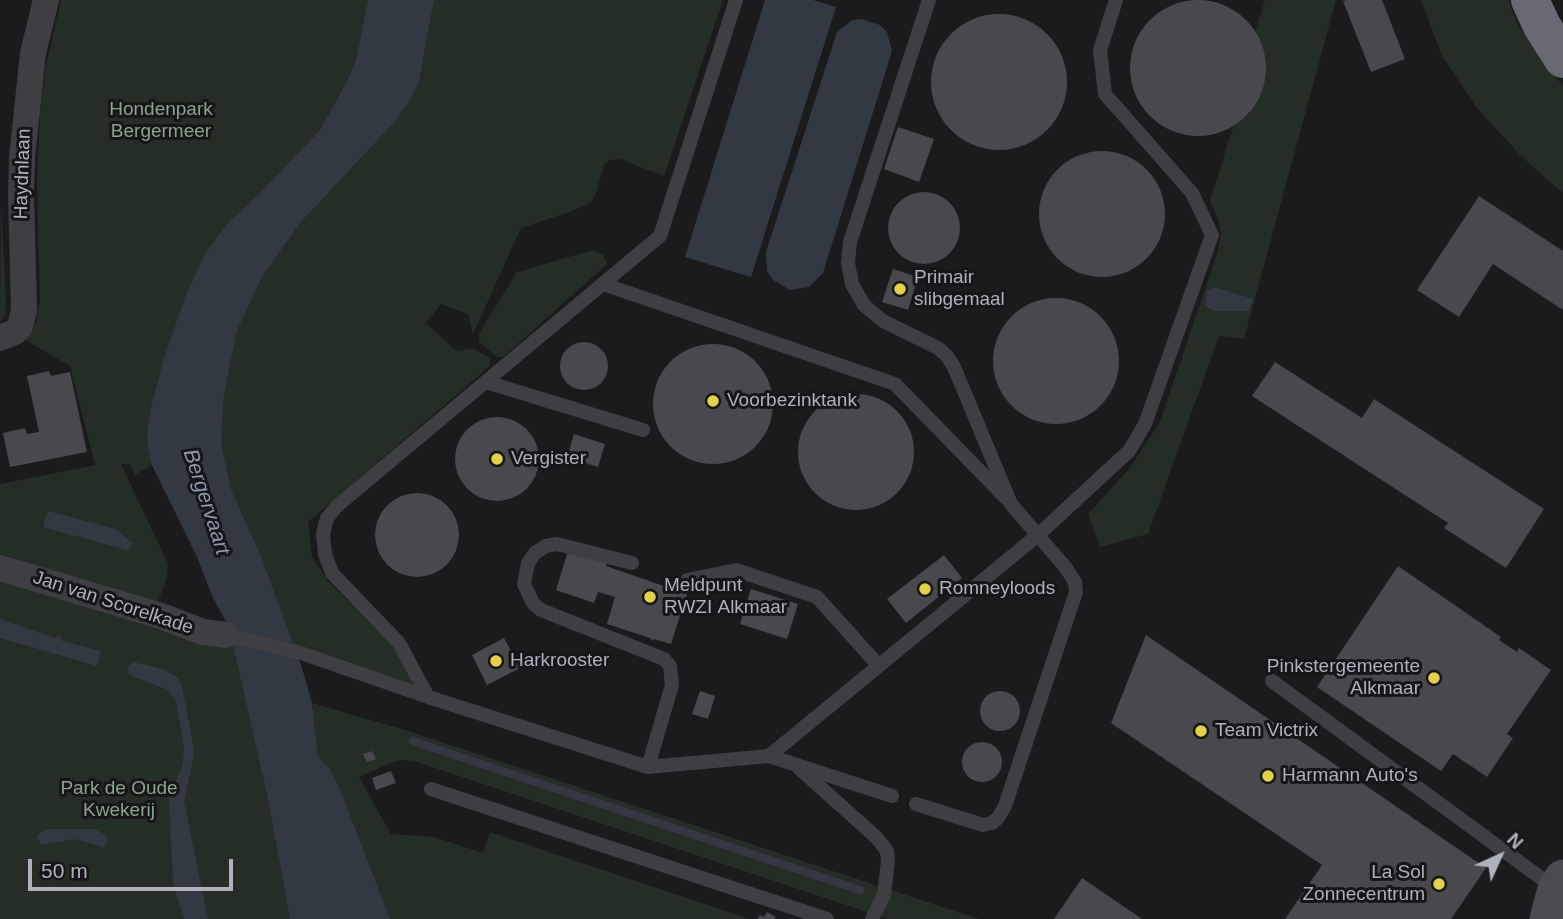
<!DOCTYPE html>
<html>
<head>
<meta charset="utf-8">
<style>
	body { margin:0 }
	#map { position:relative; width:1563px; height:919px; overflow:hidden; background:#1b1b1d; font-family:Helvetica,sans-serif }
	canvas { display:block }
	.north { position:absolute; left:1465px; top:821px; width:70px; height:70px; -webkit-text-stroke:5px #161618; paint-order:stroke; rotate:45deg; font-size:19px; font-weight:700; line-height:28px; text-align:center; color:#aeb0bb }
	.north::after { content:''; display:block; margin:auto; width:24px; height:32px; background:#aeb0bb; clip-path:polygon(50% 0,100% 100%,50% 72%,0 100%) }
	.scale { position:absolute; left:28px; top:859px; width:205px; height:32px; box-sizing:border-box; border:4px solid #aeb0bb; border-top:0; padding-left:9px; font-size:21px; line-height:24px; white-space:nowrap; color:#aeb0bb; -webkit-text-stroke:5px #161618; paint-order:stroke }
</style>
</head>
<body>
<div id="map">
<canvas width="1563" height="919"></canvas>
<div class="north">N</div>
<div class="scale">50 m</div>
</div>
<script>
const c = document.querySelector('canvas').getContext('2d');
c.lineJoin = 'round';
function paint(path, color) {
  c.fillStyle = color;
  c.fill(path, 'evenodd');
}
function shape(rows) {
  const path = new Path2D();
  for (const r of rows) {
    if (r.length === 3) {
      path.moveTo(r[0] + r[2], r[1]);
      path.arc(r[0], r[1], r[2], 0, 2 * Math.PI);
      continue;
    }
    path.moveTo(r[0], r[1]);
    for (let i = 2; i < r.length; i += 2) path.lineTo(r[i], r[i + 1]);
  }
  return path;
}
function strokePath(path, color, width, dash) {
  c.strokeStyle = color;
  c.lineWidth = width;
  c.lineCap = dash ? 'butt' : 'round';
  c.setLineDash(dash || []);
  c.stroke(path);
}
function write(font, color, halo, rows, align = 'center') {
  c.font = font + ' Helvetica,sans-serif';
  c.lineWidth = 6;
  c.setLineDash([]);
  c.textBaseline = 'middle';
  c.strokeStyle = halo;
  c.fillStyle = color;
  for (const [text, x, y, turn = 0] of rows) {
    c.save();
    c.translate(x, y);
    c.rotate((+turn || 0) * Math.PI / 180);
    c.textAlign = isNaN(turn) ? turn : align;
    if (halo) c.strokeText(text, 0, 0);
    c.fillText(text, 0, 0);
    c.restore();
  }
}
paint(shape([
	[61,0,368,0,356,60,346,83,318,132,260,193,227,224,164,358,151,406,147,431,148,449,152,465,135,475,130,464,121,464,168,564,167,578,157,604,0,554,0,484,95,465,70,366,25,340,36,322,40,301,37,181,40,114,46,66],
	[434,0,723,0,664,176,620,159,609,160,604,165,595,196,590,203,570,212,521,228,473,334,468,314,441,304,426,323,456,351,472,348,490,358,490,366,308,522,312,557,328,581,392,644,410,671,412,685,295,650,263,561,231,489,221,442,224,395,237,331,262,277,301,222,419,82],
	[1265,0,1336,0,1244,339,1219,336,1148,534,1100,547,1088,514,1129,469,1160,422,1218,251,1221,234,1218,219,1210,201,1233,127,1249,114,1259,97,1266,76,1265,57,1255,32],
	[1421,0,1508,0,1517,23,1544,64,1563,86,1563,193,1522,157,1477,108,1442,56],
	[1,201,6,302,5,315,0,322],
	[593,250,603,255,607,264,503,357,497,357,479,342,479,333,517,272],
	[0,577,234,645,267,795,290,919,0,919],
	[312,703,405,730,979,919,888,919,417,762,403,760,391,763,359,777,391,834,434,837,483,853,490,832,750,919,390,919,339,786,330,769,318,758]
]), '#252d27');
paint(shape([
	[368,0,434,0,419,82,409,102,395,121,301,222,262,277,237,331,224,395,221,442,231,489,263,561,302,668,312,703,318,757,330,769,339,786,390,919,290,919,267,795,229,627,213,598,197,557,152,465,148,449,147,431,151,406,164,358,186,295,205,254,227,224,260,193,319,131,346,83,356,60],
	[765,0,813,0,836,7,751,277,685,257],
	[862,19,880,25,887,32,892,51,823,273,809,287,790,290,773,280,767,271,766,252,837,32,852,20],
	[1214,287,1253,299,1249,311,1213,311,1205,305,1207,291],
	[48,511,115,529,133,544,127,550,43,527],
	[0,619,55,638,59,635,62,641,101,651,97,666,0,638],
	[133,662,163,669,178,678,182,686,193,744,193,759,184,801,208,919,184,919,173,882,169,798,183,764,184,746,176,700,166,689,129,675,128,667],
	[49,829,94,829,104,834,108,841,104,847,74,839,41,845,37,837,39,833]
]), '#333942');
strokePath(shape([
	[413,741,860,890]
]), '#333942', 8);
paint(shape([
	[1347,0,1382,0,1405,59,1371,72,1343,1],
	[1198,68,68],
	[999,82,68],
	[898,127,934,139,919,182,884,169],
	[1102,214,63],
	[924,228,36],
	[1479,196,1563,251,1563,310,1493,264,1459,317,1417,290],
	[893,269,918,277,908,310,882,302],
	[1056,361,63],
	[584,366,24],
	[713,404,60],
	[1275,362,1362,418,1374,399,1544,509,1506,568,1444,528,1448,523,1252,396],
	[49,371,51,376,70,372,87,452,10,467,3,433,25,428,27,434,39,432,27,376],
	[856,452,58],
	[497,459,42],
	[574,434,605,444,598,467,567,457],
	[417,535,42],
	[568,551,607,562,606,566,687,594,671,644,654,639,653,641,650,638,607,624,615,597,598,592,594,603,556,590],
	[944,555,962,578,906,623,887,599],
	[1398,566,1501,637,1499,640,1517,652,1519,648,1551,670,1507,734,1513,738,1487,777,1453,754,1441,771,1317,687],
	[751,589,798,604,787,639,740,624],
	[1146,635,1486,868,1451,919,1285,919,1322,865,1111,723],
	[504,638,520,668,487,685,472,655],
	[1000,711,20],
	[700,691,715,696,708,719,692,714],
	[982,762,20],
	[372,751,376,759,367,762,363,754],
	[391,771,396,783,376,790,372,778],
	[1082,878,1142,919,1054,919],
	[767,912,776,917,774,919,757,919,760,915,764,917]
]), '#48484d');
strokePath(shape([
	[603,284,895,384,1006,498],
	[486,382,643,430],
	[632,563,557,544,546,546,535,553,528,563,524,584,533,603,541,610,664,659,670,666,672,685,648,767],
	[687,580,736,570,817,597,879,666],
	[226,635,301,653,428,697,648,767,769,756,892,796],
	[1272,681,1556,889],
	[428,697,399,643,332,573,325,554,323,534,327,518,337,506,660,236,736,0],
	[769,756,1038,535,1129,451,1145,424,1212,235,1192,193,1105,94,1100,50,1116,0],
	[800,769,877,838,887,851,888,861,884,895,872,919],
	[431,789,827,919],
	[916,804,983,825,992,823,998,818,1005,806,1076,592,1075,582,1066,568,1011,504,954,367,947,356,938,348,883,321,864,305,852,284,848,263,850,242,929,0]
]), '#3e3e43', 14);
strokePath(shape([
	[0,338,15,332,20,326,24,310,21,194,22,158,33,53,46,0],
	[0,568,161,616,203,632,226,635]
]), '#3e3e43', 26);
strokePath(shape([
	[1548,919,1556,889,1563,878]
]), '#4a4a51', 37);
strokePath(shape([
	[1530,0,1542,26,1563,59]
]), '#686972', 38);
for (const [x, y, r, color] of [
	[900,289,7,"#e4d04b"],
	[713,401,7,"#e4d04b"],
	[497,459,7,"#e4d04b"],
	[925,589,7,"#e4d04b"],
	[650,597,7,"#e4d04b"],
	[496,661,7,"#e4d04b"],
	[1434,678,7,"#e4d04b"],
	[1201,731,7,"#e4d04b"],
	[1268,776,7,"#e4d04b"],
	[1439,884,7,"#e4d04b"]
]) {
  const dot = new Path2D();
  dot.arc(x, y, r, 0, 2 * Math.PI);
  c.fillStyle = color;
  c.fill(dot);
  strokePath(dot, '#161618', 2.5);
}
write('19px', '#87a48f', '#161618', [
	["Hondenpark",161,110],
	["Bergermeer",161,132],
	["Park de Oude",119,789],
	["Kwekerij",119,811]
]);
write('19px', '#aeb0bb', '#161618', [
	["Haydnlaan",23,174,-88],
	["Jan van Scorelkade",113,603,18]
]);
write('19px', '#aeb0bb', '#161618', [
	["Primair",914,278],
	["slibgemaal",914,300],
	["Voorbezinktank",727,401],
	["Vergister",511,459],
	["Meldpunt",664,586],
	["RWZI Alkmaar",664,608],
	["Romneyloods",939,589],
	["Harkrooster",510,661],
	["Pinkstergemeente",1420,667,"right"],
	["Alkmaar",1420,689,"right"],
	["Team Victrix",1215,731],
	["Harmann Auto's",1282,776],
	["La Sol",1425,873,"right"],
	["Zonnecentrum",1425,895,"right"]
], 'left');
write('italic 21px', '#8997b3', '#161618', [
	["Bergervaart",206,502,72]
]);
</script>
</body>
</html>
